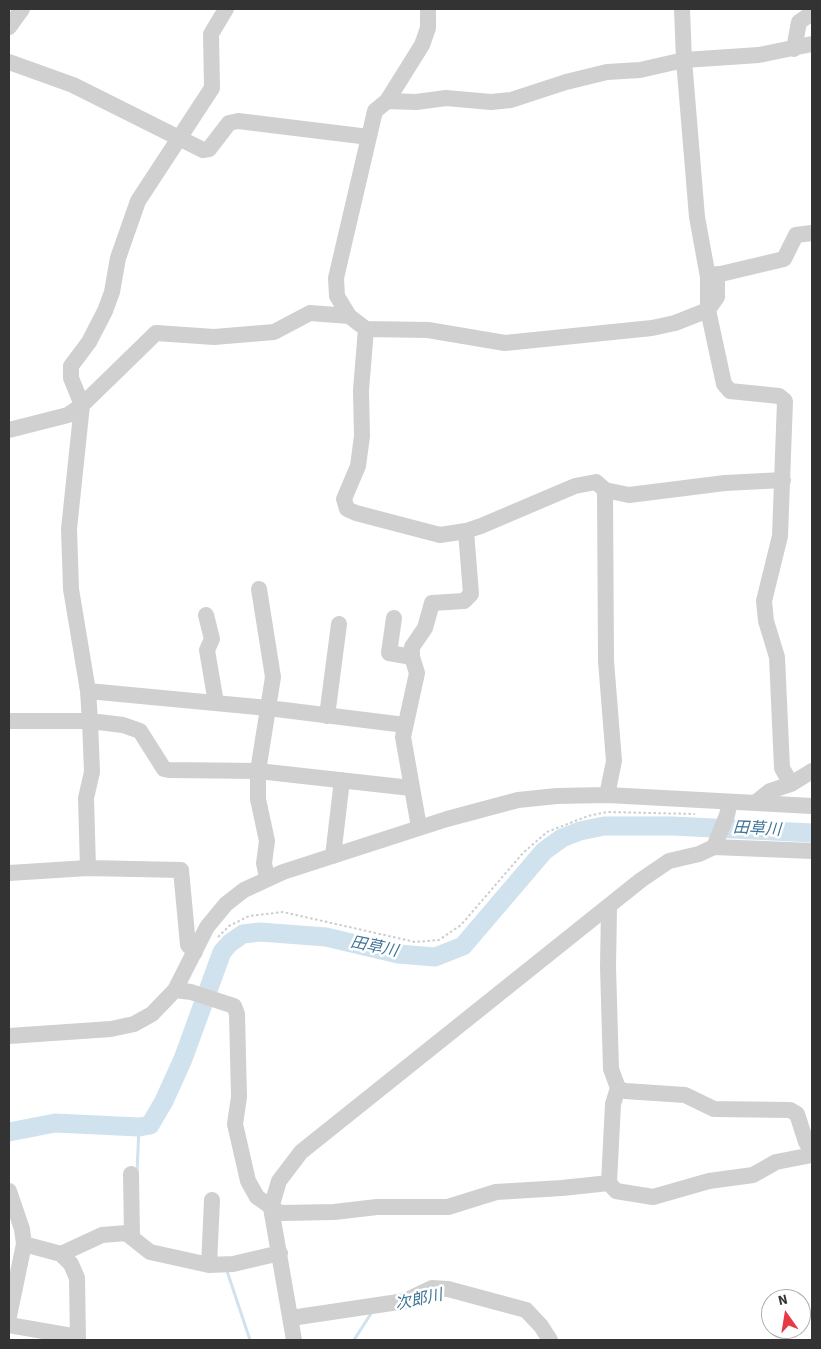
<!DOCTYPE html>
<html>
<head>
<meta charset="utf-8">
<style>
	body { margin:0 }
	#map { position:relative; width:821px; height:1349px; overflow:hidden; background:#fff; font-family:"Source Sans 3",sans-serif }
	canvas { display:block }
	.frame { position:absolute; inset:0; border:10px solid #333; pointer-events:none }
	.north { position:absolute; left:761px; top:1289px; width:50px; height:50px; box-sizing:border-box; background:#fff; border:1px solid #adadad; border-radius:50%; rotate:347deg; font-size:14px; font-weight:700; line-height:20px; text-align:center; color:#333 }
	.north::after { content:''; display:block; margin:auto; width:18px; height:22px; background:#e63946; clip-path:polygon(50% 0,100% 100%,50% 72%,0 100%) }
</style>
</head>
<body>
<div id="map">
<canvas width="821" height="1349"></canvas>
<div class="frame"></div>
<div class="north">N</div>
</div>
<script>
const c = document.querySelector('canvas').getContext('2d');
c.lineJoin = 'round';
function shape(rows) {
  const path = new Path2D();
  for (const r of rows) {
    path.moveTo(r[0], r[1]);
    for (let i = 2; i < r.length; i += 2) path.lineTo(r[i], r[i + 1]);
  }
  return path;
}
function strokePath(path, color, width, dash) {
  c.strokeStyle = color;
  c.lineWidth = width;
  c.lineCap = dash ? 'butt' : 'round';
  c.setLineDash(dash || []);
  c.stroke(path);
}
function write(font, color, halo, rows, align = 'center') {
  c.font = font + ' "Source Sans 3","Noto Sans JP",sans-serif';
  c.lineWidth = 5;
  c.setLineDash([]);
  c.textBaseline = 'middle';
  c.strokeStyle = halo;
  c.fillStyle = color;
  for (const [text, x, y, turn = 0] of rows) {
    c.save();
    c.translate(x, y);
    c.rotate((+turn || 0) * Math.PI / 180);
    c.textAlign = isNaN(turn) ? turn : align;
    if (halo) c.strokeText(text, 0, 0);
    c.fillText(text, 0, 0);
    c.restore();
  }
}
strokePath(shape([
	[137,1172,139,1127],
	[227,1271,250,1340],
	[354,1340,372,1312]
]), '#cfe2ee', 3);
strokePath(shape([
	[9,1132,55,1123,139,1127,150,1125,164,1101,183,1059,222,952,230,943,243,934,260,932,326,937,398,954,435,957,463,946,544,851,562,838,580,831,604,826,673,826,812,833]
]), '#cfe2ee', 19);
strokePath(shape([
	[218,937,229,926,249,916,283,912,415,942,439,940,461,925,523,853,547,832,588,816,607,812,695,814]
]), '#cdcdcd', 2, [2.5, 2.5]);
strokePath(shape([
	[682,9,684,60,697,217,708,277],
	[9,27,22,9],
	[794,49,799,22,812,13],
	[9,62,73,85,203,150,209,149,229,123,238,121,369,137],
	[387,101,416,102,446,98,491,102,511,100,566,82,607,72,640,70,684,60,759,55,812,44],
	[349,316,337,296,336,278,375,111,387,101,422,45,428,28,428,9],
	[366,329,361,390,362,436,358,466,344,499,347,509,356,513,440,535,466,531,481,526,575,486,596,482,605,490,606,661,614,761,607,795],
	[9,430,68,415,82,405,156,333,214,337,274,332,310,313,349,316,366,329,428,330,505,343,652,328,675,323,708,310,717,297,717,274],
	[605,490,629,495,725,483,783,480],
	[259,589,273,677,258,771,258,799,267,841,264,863,267,878],
	[206,615,212,639,207,650,216,703],
	[394,618,389,653,412,657,417,673,403,737,419,827],
	[412,657,412,647,425,628,432,603,464,601,471,594,466,531],
	[88,691,268,708,405,725],
	[327,716,339,624],
	[9,721,90,721,123,725,140,731,164,769,169,770,258,771,411,788],
	[791,784,782,768,777,657,766,621,764,601,780,536,785,401,779,396,730,391,724,384,708,310,708,277,784,259,796,235,812,233],
	[755,803,770,791,791,784,812,771],
	[714,847,727,815,730,802],
	[333,856,342,780],
	[88,868,181,870,188,945,195,952],
	[9,873,88,868,86,798,92,772,90,721,88,691,71,589,69,529,82,405,71,378,71,366,89,342,105,311,112,292,118,258,138,201,212,88,211,34,226,9],
	[609,908,608,967,611,1069,618,1088,625,1091,685,1095,714,1109,790,1110,797,1114,806,1142,812,1152],
	[175,990,191,992,234,1006,237,1014,239,1097,235,1124,248,1181,257,1197,280,1213,334,1212,377,1207,448,1207,496,1192,562,1188,609,1183],
	[9,1036,111,1029,134,1024,152,1014,175,990,207,927,226,904,244,890,283,872,447,819,518,800,557,796,607,795,812,806],
	[618,1088,613,1104,609,1183,616,1191,653,1197,709,1181,753,1175,776,1162,812,1155],
	[131,1174,132,1237],
	[9,1191,22,1229,24,1244,9,1316],
	[24,1244,61,1254,71,1264,77,1278,78,1340],
	[61,1254,102,1235,126,1233,150,1252,209,1265,233,1264,280,1253],
	[209,1265,212,1200],
	[291,1318,405,1301,432,1288,448,1289,526,1310,541,1326,550,1340],
	[9,1325,78,1337],
	[294,1340,271,1208,279,1181,301,1152,641,880,669,861,699,854,714,847,812,851]
]), '#d0d0d0', 16);
write('italic 16px', '#3f7597', '#fff', [
	["田草川",757,830,3],
	["田草川",374,948,12],
	["次郎川",419,1301,-12]
]);
</script>
</body>
</html>
